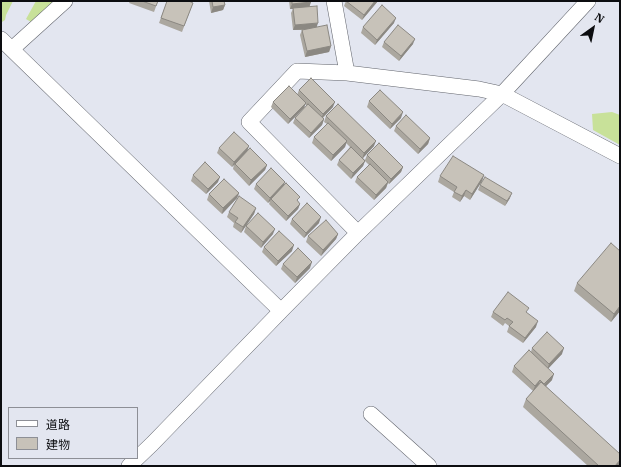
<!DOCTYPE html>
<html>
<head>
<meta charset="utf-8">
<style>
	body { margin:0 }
	#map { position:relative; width:621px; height:467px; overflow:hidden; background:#e3e6f0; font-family:"IBM Plex Serif","Noto Sans JP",serif }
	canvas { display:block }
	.frame { position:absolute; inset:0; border:2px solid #0c0d10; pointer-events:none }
	.legend { position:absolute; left:8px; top:407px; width:130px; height:52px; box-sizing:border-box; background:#e3e6f0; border:1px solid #8d8f96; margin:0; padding:5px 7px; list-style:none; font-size:12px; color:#0c0d10 }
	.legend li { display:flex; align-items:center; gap:8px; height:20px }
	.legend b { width:20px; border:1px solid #8d8f96 }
	.north { position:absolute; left:573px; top:8px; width:40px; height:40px; -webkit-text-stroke:3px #e3e6f0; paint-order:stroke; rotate:33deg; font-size:11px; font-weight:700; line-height:16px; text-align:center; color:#0c0d10 }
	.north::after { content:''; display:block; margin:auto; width:14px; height:18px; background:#0c0d10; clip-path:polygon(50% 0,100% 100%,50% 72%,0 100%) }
</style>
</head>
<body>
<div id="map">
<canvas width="621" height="467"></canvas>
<div class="frame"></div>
<ul class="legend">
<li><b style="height:5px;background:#fff"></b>道路</li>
<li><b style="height:11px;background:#c7c2b9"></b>建物</li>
</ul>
<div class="north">N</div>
</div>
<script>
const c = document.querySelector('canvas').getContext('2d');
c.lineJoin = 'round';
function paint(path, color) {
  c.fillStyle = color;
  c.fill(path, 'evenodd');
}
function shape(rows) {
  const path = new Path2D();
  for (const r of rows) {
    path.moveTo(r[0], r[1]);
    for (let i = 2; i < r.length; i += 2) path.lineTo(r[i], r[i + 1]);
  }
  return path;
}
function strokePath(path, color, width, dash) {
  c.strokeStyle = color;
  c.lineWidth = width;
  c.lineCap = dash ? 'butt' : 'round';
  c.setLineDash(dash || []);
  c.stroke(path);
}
paint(shape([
	[1,1,13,1,6,15,5,20,2,22],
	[36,1,54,1,37,22,31,22,26,19],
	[612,112,620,115,620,145,593,130,592,114]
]), '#c8e199');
const street = shape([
	[334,1,347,73,479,89,502,94,620,156],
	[1,39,281,311,358,233,502,94,588,1],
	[12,49,65,1],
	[347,73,297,71,249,122,358,233],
	[371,414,429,466],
	[129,466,152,444,281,311]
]);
strokePath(street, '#62656d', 16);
strokePath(street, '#fff', 15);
paint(shape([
	[130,1,158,1,154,12,129,3],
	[167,1,193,3,182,32,159,23],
	[209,1,224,1,225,5,223,10,211,13],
	[289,1,311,1,309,7,317,27,331,46,329,52,305,57,300,35,302,30,293,30,291,13,293,9,290,9],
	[346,1,378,1,362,20,344,6],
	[394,23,375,45,361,33,363,27],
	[384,42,413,44,399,61,382,47],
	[299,90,333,107,323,118,324,119,322,125,309,138,293,123,295,118,307,106,305,104,304,108,288,124,271,107,273,102,297,95],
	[369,101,401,118,390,129,367,107],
	[326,116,374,146,363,158,365,160,367,155,403,167,401,172,389,184,388,183,386,188,374,200,355,182,357,177,369,165,365,161,363,166,351,179,337,165,339,160,350,147,346,143,345,147,331,161,312,143,314,137,327,124,324,122],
	[396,126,430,138,428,144,418,154,394,131],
	[219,148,247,151,267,165,265,170,249,186,233,169,234,164,232,167,217,153],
	[193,175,218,182,206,194,191,181],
	[484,175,482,181,470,200,464,196,460,202,452,197,454,192,438,182,440,176],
	[256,184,284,185,300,204,298,209,286,221,269,204,270,201,268,203,254,189],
	[480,185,510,198,505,206,478,190],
	[239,193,237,198,222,214,207,200,209,194],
	[256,208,254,214,241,233,233,227,234,223,227,217,229,212],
	[292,219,319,223,304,238,290,224],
	[246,226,273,234,261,248,244,232],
	[338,234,336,239,321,256,306,242,308,236],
	[264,247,292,251,276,266,262,252],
	[620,251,620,311,611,322,574,291,577,283],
	[283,264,310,268,295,283,281,269],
	[493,312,527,313,536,327,523,343,507,332,509,326,505,323,503,326,491,317],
	[532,348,562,354,548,368,552,380,546,386,620,465,619,466,588,466,523,407,526,399,533,391,512,372,514,366,531,352]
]), '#aba79f');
paint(shape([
	[375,1,378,1,362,20,364,15],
	[311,2,309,8,290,9,292,4],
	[225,5,223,10,211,13,213,7],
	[396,18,394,23,375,45,377,40],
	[318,23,316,29,293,30,295,25],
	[415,39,413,44,399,61,401,56],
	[331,46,329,52,305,57,307,51],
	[335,102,333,107,321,119,323,114],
	[306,103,304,108,288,124,290,119],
	[403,112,401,118,390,129,392,124],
	[324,119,322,125,309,138,311,133],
	[430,138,428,144,418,154,420,149],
	[347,141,345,147,331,161,333,155],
	[376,141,374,146,362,159,364,153],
	[249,146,247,152,232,167,234,162],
	[365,161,363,166,351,179,353,173],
	[267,165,265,170,249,186,251,180],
	[403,167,401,172,389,184,391,179],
	[484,175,482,181,470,200,472,194],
	[220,177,218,182,206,194,208,189],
	[285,182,283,188,271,199,270,201,268,203,270,198],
	[388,182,386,188,374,200,376,195],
	[466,190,464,196,460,202,462,196],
	[239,193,237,198,222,214,223,208],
	[512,193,510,198,505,206,507,201],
	[300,204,298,209,286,221,288,216],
	[256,208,254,214,241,233,243,227],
	[321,217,319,223,304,238,306,233],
	[275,229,273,234,261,248,263,242],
	[338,234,336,239,321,256,323,250],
	[294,245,292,251,276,266,278,261],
	[312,262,310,268,295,283,297,277],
	[620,306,620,311,611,322,614,314],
	[538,321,536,327,523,343,525,338],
	[564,348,562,354,547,370,549,364],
	[554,374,552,380,542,390,544,385],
	[540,380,538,386,533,391,535,386],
	[620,460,620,465,619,466,615,466]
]), '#8b8882');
const building = shape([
	[142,1,158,1,156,6,142,1],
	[167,1,189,1,193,3,184,26,161,18,167,1],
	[212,1,224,1,225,5,213,7,212,1],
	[292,1,311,1,311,2,292,4,292,1],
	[346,1,375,1,364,15,346,1],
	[382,5,396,18,377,40,363,27,382,5],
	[317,6,318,23,295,25,293,8,317,6],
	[327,25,331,46,307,51,302,30,327,25],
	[398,25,415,39,401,56,384,42,398,25],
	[311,78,335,102,323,114,299,90,311,78],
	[289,86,306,103,290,119,273,102,289,86],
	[380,90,403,112,392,124,369,101,380,90],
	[308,104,324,119,311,133,295,118,308,104],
	[338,104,376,141,364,153,326,116,338,104],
	[406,115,430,138,420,149,396,126,406,115],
	[328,123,347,141,333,155,314,137,328,123],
	[234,132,249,146,234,162,219,148,234,132],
	[379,143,403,167,391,179,367,155,379,143],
	[351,147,365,161,353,173,339,160,351,147],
	[250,148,267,165,251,180,235,164,250,148],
	[453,156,484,175,472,194,466,190,462,196,454,192,457,187,440,176,453,156],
	[205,162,220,177,208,189,193,175,205,162],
	[370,164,388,182,376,195,357,177,370,164],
	[271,168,285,182,270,198,256,184,271,168],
	[485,177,512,193,507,201,480,185,485,177],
	[224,179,239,193,223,208,209,194,224,179],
	[286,183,300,197,297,200,300,204,288,216,271,199,286,183],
	[239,196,256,208,243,227,235,222,238,218,229,212,239,196],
	[307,203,321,217,306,233,292,219,307,203],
	[258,213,275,229,263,242,246,226,258,213],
	[326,220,338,234,323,250,308,236,326,220],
	[279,231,294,245,278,261,264,247,279,231],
	[611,243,620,251,620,306,614,314,577,283,611,243],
	[298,248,312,262,297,277,283,264,298,248],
	[508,292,529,308,526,312,538,321,525,338,509,326,513,322,507,318,505,320,493,312,508,292],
	[547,332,564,348,549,364,532,348,547,332],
	[529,350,554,374,544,384,540,380,535,386,514,366,529,350],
	[541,382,620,454,620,460,615,466,599,466,526,399,541,382]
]);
paint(building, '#c7c2b9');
strokePath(building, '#8b8882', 1);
</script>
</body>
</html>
